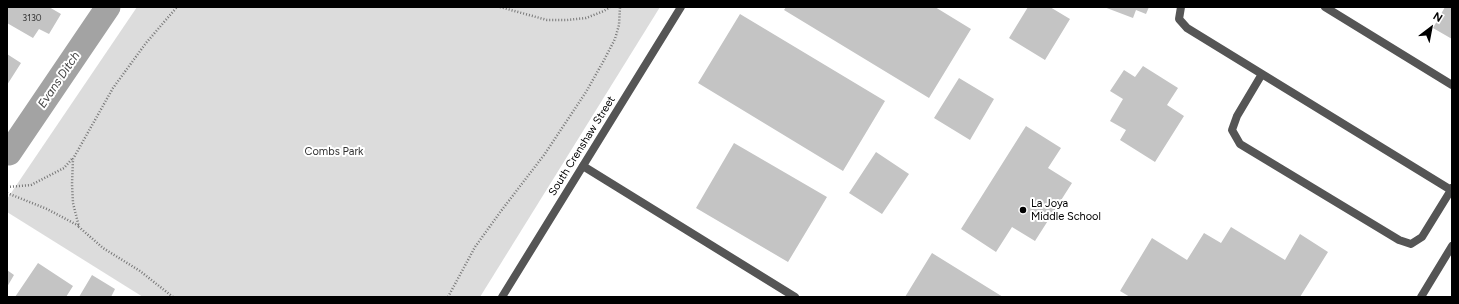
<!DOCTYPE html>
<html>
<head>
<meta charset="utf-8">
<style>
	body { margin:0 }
	#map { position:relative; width:1459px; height:304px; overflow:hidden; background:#fff; font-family:Figtree,sans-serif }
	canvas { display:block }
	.frame { position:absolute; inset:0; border:8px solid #000; pointer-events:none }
	.north { position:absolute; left:1411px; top:8px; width:40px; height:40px; -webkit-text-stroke:3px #fff; paint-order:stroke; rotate:32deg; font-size:11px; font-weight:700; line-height:16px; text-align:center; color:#000 }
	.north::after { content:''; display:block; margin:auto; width:14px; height:18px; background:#000; clip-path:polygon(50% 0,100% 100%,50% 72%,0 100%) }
</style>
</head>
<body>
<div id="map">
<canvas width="1459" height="304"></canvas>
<div class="frame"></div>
<div class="north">N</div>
</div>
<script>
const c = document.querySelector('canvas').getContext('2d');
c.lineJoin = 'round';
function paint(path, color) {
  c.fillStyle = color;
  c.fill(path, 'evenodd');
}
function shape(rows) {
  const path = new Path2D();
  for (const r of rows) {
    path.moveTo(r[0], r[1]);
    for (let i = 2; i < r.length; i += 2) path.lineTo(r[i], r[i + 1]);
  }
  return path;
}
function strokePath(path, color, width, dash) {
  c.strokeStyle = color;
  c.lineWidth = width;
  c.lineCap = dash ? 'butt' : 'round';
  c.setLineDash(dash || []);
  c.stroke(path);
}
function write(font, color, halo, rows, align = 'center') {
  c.font = font + ' Figtree,sans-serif';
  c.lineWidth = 4;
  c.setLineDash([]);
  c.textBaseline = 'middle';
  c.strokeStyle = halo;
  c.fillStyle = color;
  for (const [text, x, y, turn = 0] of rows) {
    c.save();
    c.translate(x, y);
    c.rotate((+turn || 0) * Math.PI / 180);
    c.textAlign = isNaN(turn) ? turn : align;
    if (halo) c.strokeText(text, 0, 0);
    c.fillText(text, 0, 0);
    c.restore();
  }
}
paint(shape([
	[137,7,660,7,480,297,143,297,7,212,7,199]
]), '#dcdcdc');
strokePath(shape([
	[9,153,108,7]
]), '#a3a3a3', 25);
paint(shape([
	[7,7,49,7,61,14,49,34,39,29,33,38,7,23],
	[786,7,935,7,971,29,929,98,784,10],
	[1028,7,1050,7,1070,19,1045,60,1009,38],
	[1104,7,1149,7,1146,14,1136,10,1133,18],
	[1445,7,1452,7,1452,39,1433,28],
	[740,14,885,101,843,171,698,83],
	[7,54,21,63,7,85],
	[1143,66,1178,88,1167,105,1184,116,1155,162,1120,140,1126,130,1110,121,1123,99,1110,91,1124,70,1135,77],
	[959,78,994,99,970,140,934,118],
	[1026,126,1061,148,1048,168,1072,183,1035,241,1012,227,996,252,961,229],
	[734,143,827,197,788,262,696,208],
	[876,152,909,174,882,214,849,193],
	[1231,227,1285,260,1300,234,1328,252,1300,297,1130,297,1120,291,1152,238,1187,260,1204,233,1221,243],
	[932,253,1003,297,905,297],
	[38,263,73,286,66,297,15,297],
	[7,270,14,275,7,287],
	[92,275,115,289,111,297,79,297]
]), '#c4c4c4');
strokePath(shape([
	[500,7,547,20,567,20,586,18,604,11,610,7],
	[7,187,31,185,64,168,72,159],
	[7,193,47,209,79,226],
	[173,297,140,271,103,248,79,227,73,203,72,184,73,159,113,88,146,43,177,7],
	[448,297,475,247,501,211,544,155,586,92,603,62,615,39,619,25,620,7]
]), '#777', 2.5, [1, 2]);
strokePath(shape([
	[1181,7,1179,19,1187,28,1451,190,1452,188],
	[1262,74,1237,116,1232,130,1240,144,1399,240,1411,244,1422,237,1451,190],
	[583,166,795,297],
	[1421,297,1452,246]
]), '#555', 8);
strokePath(shape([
	[1325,7,1452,85],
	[502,297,681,7]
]), '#555', 8);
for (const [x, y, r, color] of [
	[1023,210,4,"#000"]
]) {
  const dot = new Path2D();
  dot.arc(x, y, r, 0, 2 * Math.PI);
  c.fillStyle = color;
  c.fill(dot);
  strokePath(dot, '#fff', 1.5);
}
write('9px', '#313131', null, [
	["3130",32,18]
]);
write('11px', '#000', '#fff', [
	["South Crenshaw Street",582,146,-58]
]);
write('11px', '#333', '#fff', [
	["Combs Park",334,152]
]);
write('11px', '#000', '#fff', [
	["La Joya",1031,204],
	["Middle School",1031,217]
], 'left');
write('italic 12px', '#444', '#fff', [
	["Evans Ditch",59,80,-56]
]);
</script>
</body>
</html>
